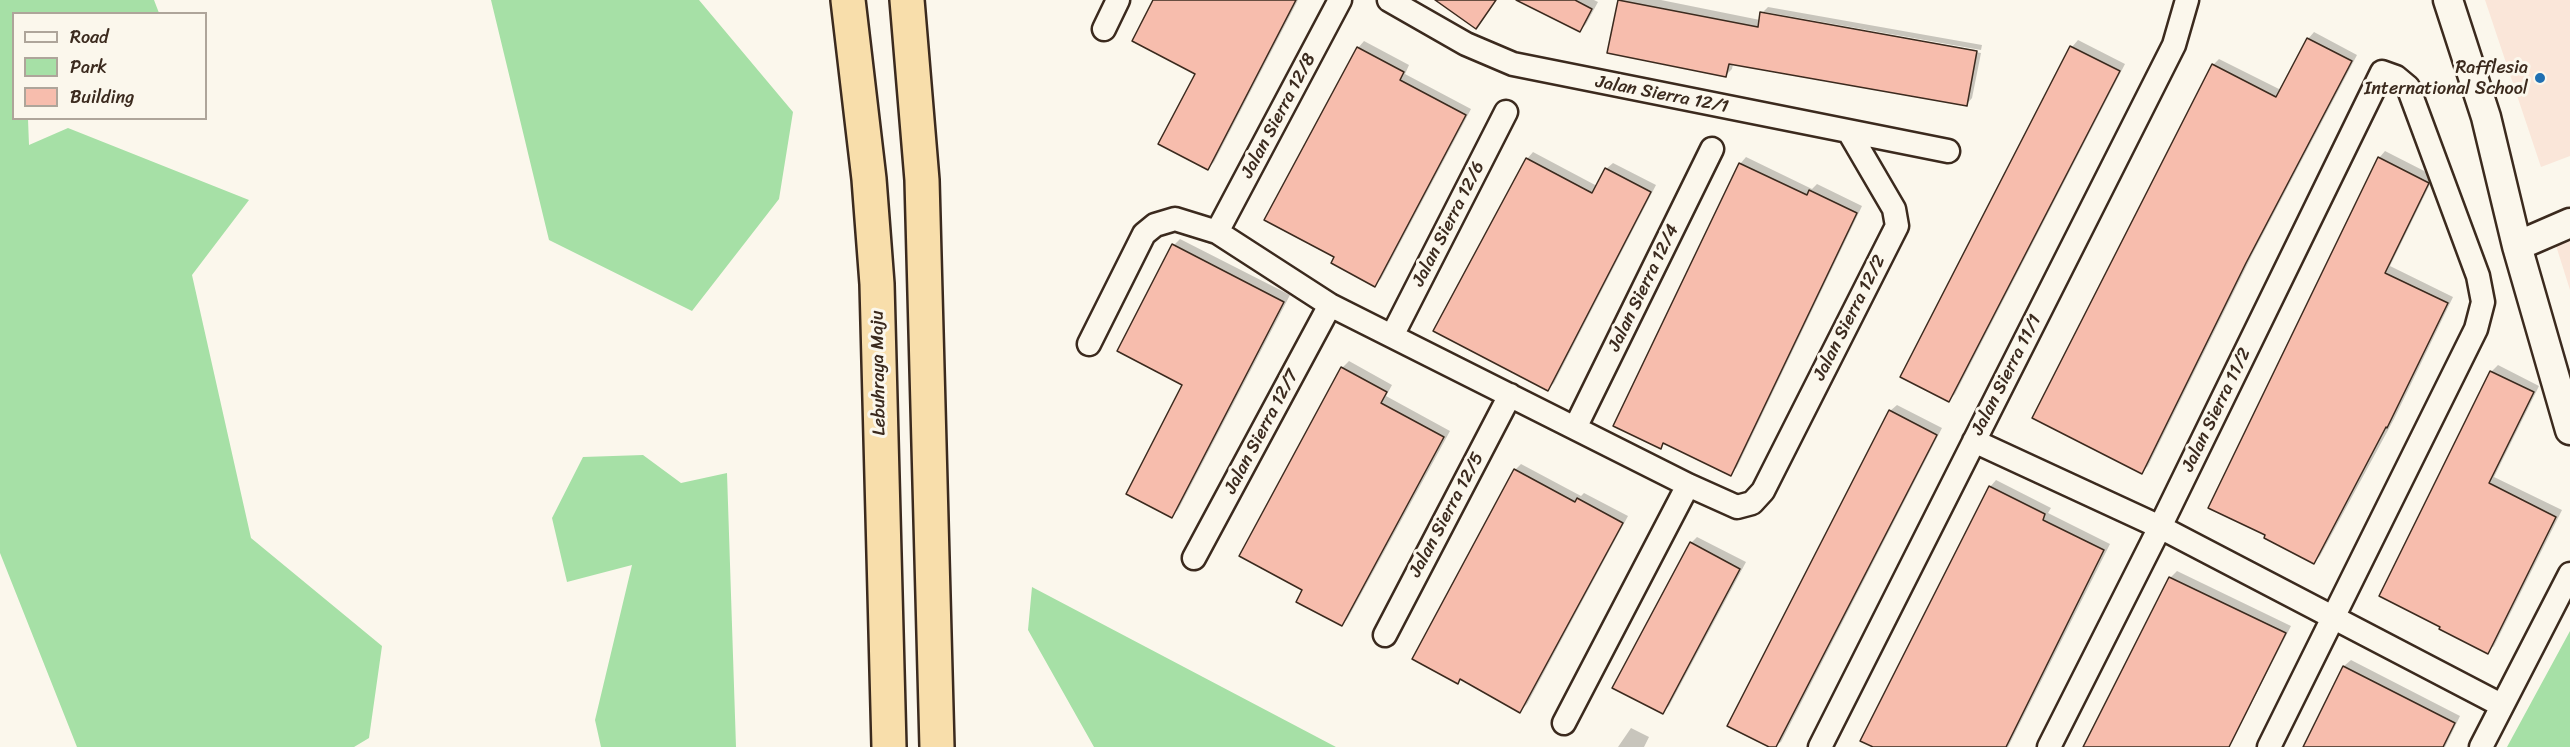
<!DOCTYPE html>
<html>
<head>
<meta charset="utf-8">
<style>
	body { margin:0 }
	#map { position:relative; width:2570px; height:747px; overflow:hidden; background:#fbf7ec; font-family:Sriracha,sans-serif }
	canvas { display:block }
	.legend { position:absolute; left:12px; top:12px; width:195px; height:108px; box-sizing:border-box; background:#fbf7ec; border:2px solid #aea59a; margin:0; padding:8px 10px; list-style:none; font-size:18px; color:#3b2a1e }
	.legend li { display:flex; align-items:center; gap:12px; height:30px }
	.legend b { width:30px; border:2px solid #aea59a }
</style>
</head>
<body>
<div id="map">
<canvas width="2570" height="747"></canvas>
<ul class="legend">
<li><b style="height:8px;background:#fbf7ec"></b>Road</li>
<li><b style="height:16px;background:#a6e0a6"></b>Park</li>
<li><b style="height:16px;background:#f7bdad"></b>Building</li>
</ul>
</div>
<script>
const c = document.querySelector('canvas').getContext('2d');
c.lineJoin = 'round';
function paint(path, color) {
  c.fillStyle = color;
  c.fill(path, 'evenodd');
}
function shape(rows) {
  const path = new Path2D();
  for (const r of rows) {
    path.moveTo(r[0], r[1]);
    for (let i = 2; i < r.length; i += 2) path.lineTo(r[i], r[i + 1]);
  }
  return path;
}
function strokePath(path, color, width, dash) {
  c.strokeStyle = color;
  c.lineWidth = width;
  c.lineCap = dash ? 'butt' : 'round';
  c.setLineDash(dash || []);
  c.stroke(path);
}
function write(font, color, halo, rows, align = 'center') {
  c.font = font + ' Sriracha,sans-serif';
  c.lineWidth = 6;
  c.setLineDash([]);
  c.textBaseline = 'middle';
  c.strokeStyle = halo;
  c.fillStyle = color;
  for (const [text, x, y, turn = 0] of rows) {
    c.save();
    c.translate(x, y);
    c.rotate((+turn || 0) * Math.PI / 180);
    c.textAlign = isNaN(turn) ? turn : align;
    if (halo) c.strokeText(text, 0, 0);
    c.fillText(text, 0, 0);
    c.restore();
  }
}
paint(shape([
	[2485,0,2570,0,2570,156,2541,167],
	[2570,207,2570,290,2547,217]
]), '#fae6d9');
paint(shape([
	[0,0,154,0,159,13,14,14,14,118,28,119,29,145,68,128,249,200,192,275,251,538,382,646,369,738,354,747,77,747,0,553],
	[491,0,699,0,793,112,779,199,692,311,549,240],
	[643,455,681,483,727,473,736,747,601,747,595,720,632,565,567,582,552,518,583,457],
	[1032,587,1336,747,1094,747,1028,630],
	[2570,631,2570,747,2507,747]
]), '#a6e0a6');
paint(shape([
	[1155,0,1298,0,1214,162,1208,168,1197,73],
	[1520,0,1594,0,1598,2,1586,24,1580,31],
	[1620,0,1661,0,1760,20,1762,13,1768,7,1982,45,1981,50,1765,12,1765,15,1981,53,1972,98,1966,105,1733,64,1732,69,1726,75,1609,52],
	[2314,32,2357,55,2252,255,2148,466,2141,473,2213,65,2219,59,2281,90,2308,39],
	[2078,40,2125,64,1955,394,1949,400,1902,376,2072,47],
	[1364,41,1409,65,1405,74,1471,109,1381,279,1374,285,1336,256,1358,48],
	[2385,151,2434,176,2390,266,2453,297,2394,419,2320,556,2314,562,2379,158],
	[1533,152,1597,186,1606,169,1613,163,1656,185,1554,383,1548,389,1527,159],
	[1746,157,1812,189,1817,184,1862,206,1737,467,1731,474,1665,442,1660,447,1740,164],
	[1180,239,1290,295,1178,510,1171,516,1184,385,1174,245],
	[1349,361,1392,385,1386,396,1450,431,1348,618,1342,625,1342,368],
	[2498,365,2539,386,2494,477,2562,510,2494,646,2487,652,2441,629,2491,372],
	[1897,405,1942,428,1781,742,1772,747,1890,411],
	[1521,464,1581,496,1584,493,1628,516,1527,704,1520,711,1461,678,1515,470],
	[1996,480,2051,508,2048,513,2110,544,2008,747,1876,747,1990,487],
	[1697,537,1746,562,1669,706,1662,713,1691,543],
	[2177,571,2291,626,2229,747,2085,747,2171,577],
	[2351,660,2460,716,2445,747,2304,747,2344,666],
	[1631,728,1649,737,1644,747,1618,747]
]), '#0003');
const building = shape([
	[1153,0,1296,0,1208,170,1158,144,1195,74,1132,41,1153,0],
	[1435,0,1496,0,1476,29,1435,0],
	[1516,0,1575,0,1592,9,1580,32,1516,0],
	[1618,0,1758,27,1760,12,1977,51,1967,106,1729,64,1726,77,1607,53,1618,0],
	[2307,38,2352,61,2246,263,2142,474,2032,418,2212,64,2276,97,2307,38],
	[2070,46,2120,71,1949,402,1900,377,2070,46],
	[1357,47,1404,72,1400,80,1466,115,1375,287,1331,263,1334,257,1264,220,1357,47],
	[2378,157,2429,183,2385,273,2448,303,2387,428,2386,427,2314,564,2264,538,2265,535,2208,508,2378,157],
	[1526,158,1592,193,1605,168,1651,192,1548,391,1433,331,1526,158],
	[1739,163,1807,195,1809,190,1857,213,1731,476,1663,443,1661,449,1613,426,1739,163],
	[1172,244,1284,302,1172,518,1126,494,1182,385,1117,351,1172,244],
	[1341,367,1387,392,1381,403,1444,437,1342,626,1296,602,1302,590,1239,556,1341,367],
	[2490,371,2534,392,2489,483,2556,517,2488,654,2439,629,2440,627,2379,596,2490,371],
	[1889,410,1937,435,1776,747,1769,747,1727,726,1889,410],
	[1514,469,1575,502,1577,498,1623,523,1520,713,1460,679,1458,684,1412,659,1514,469],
	[1989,486,2045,514,2043,520,2104,550,2006,747,1873,747,1860,741,1989,486],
	[1690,542,1740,569,1663,714,1612,688,1690,542],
	[2169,577,2286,633,2229,747,2083,747,2169,577],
	[2343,666,2455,723,2443,747,2303,747,2343,666]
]);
paint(building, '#f7bdad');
strokePath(building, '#3b2a1e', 1.5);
const minor = shape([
	[1389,0,1466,44,1513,64,1948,151],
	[1104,29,1118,0],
	[1217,232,1340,0],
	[1392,336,1506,112],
	[1089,344,1144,234,1155,225,1175,219,1217,232,1330,305,1688,485,1737,507,1752,503,1763,491,1897,226,1894,209,1849,132],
	[1575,428,1712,149],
	[1974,441,2160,527,2501,705],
	[1194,558,1330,305],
	[1385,635,1510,395],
	[1564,723,1688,485],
	[1820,747,2174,45,2187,0],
	[2049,747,2160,527,2382,72,2396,77,2408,87,2478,276,2483,302,2476,329,2269,747],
	[2481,747,2570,574]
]);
const tertiary = shape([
	[2448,0,2486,117,2517,246,2570,430],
	[2517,246,2570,223]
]);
const motorway = shape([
	[848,0,869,179,877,284,889,747],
	[907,0,922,180,937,747]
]);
strokePath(minor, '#3b2a1e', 27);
strokePath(tertiary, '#3b2a1e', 33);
strokePath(motorway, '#3b2a1e', 38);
strokePath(minor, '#fbf7ec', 22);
strokePath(tertiary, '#fbf7ec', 28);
strokePath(motorway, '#f8deab', 33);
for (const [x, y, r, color] of [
	[2540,78,6,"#1f6fb2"]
]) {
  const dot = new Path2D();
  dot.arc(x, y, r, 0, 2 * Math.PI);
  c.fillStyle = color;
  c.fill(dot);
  strokePath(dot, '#fbf7ec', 2);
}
write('18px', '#3b2a1e', '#fbf7ec', [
	["Rafflesia",2528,68],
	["International School",2528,89]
], 'right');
write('18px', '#3b2a1e', '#fbf7ec', [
	["Jalan Sierra 12/1",1662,95,11],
	["Jalan Sierra 12/8",1279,116,-62],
	["Jalan Sierra 12/6",1449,224,-63],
	["Jalan Sierra 12/4",1644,288,-64],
	["Jalan Sierra 12/2",1850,318,-63],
	["Lebuhraya Maju",879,373,-91],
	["Jalan Sierra 11/1",2007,375,-63],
	["Jalan Sierra 11/2",2217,410,-64],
	["Jalan Sierra 12/7",1262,432,-62],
	["Jalan Sierra 12/5",1447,515,-62]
]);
</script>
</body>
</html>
